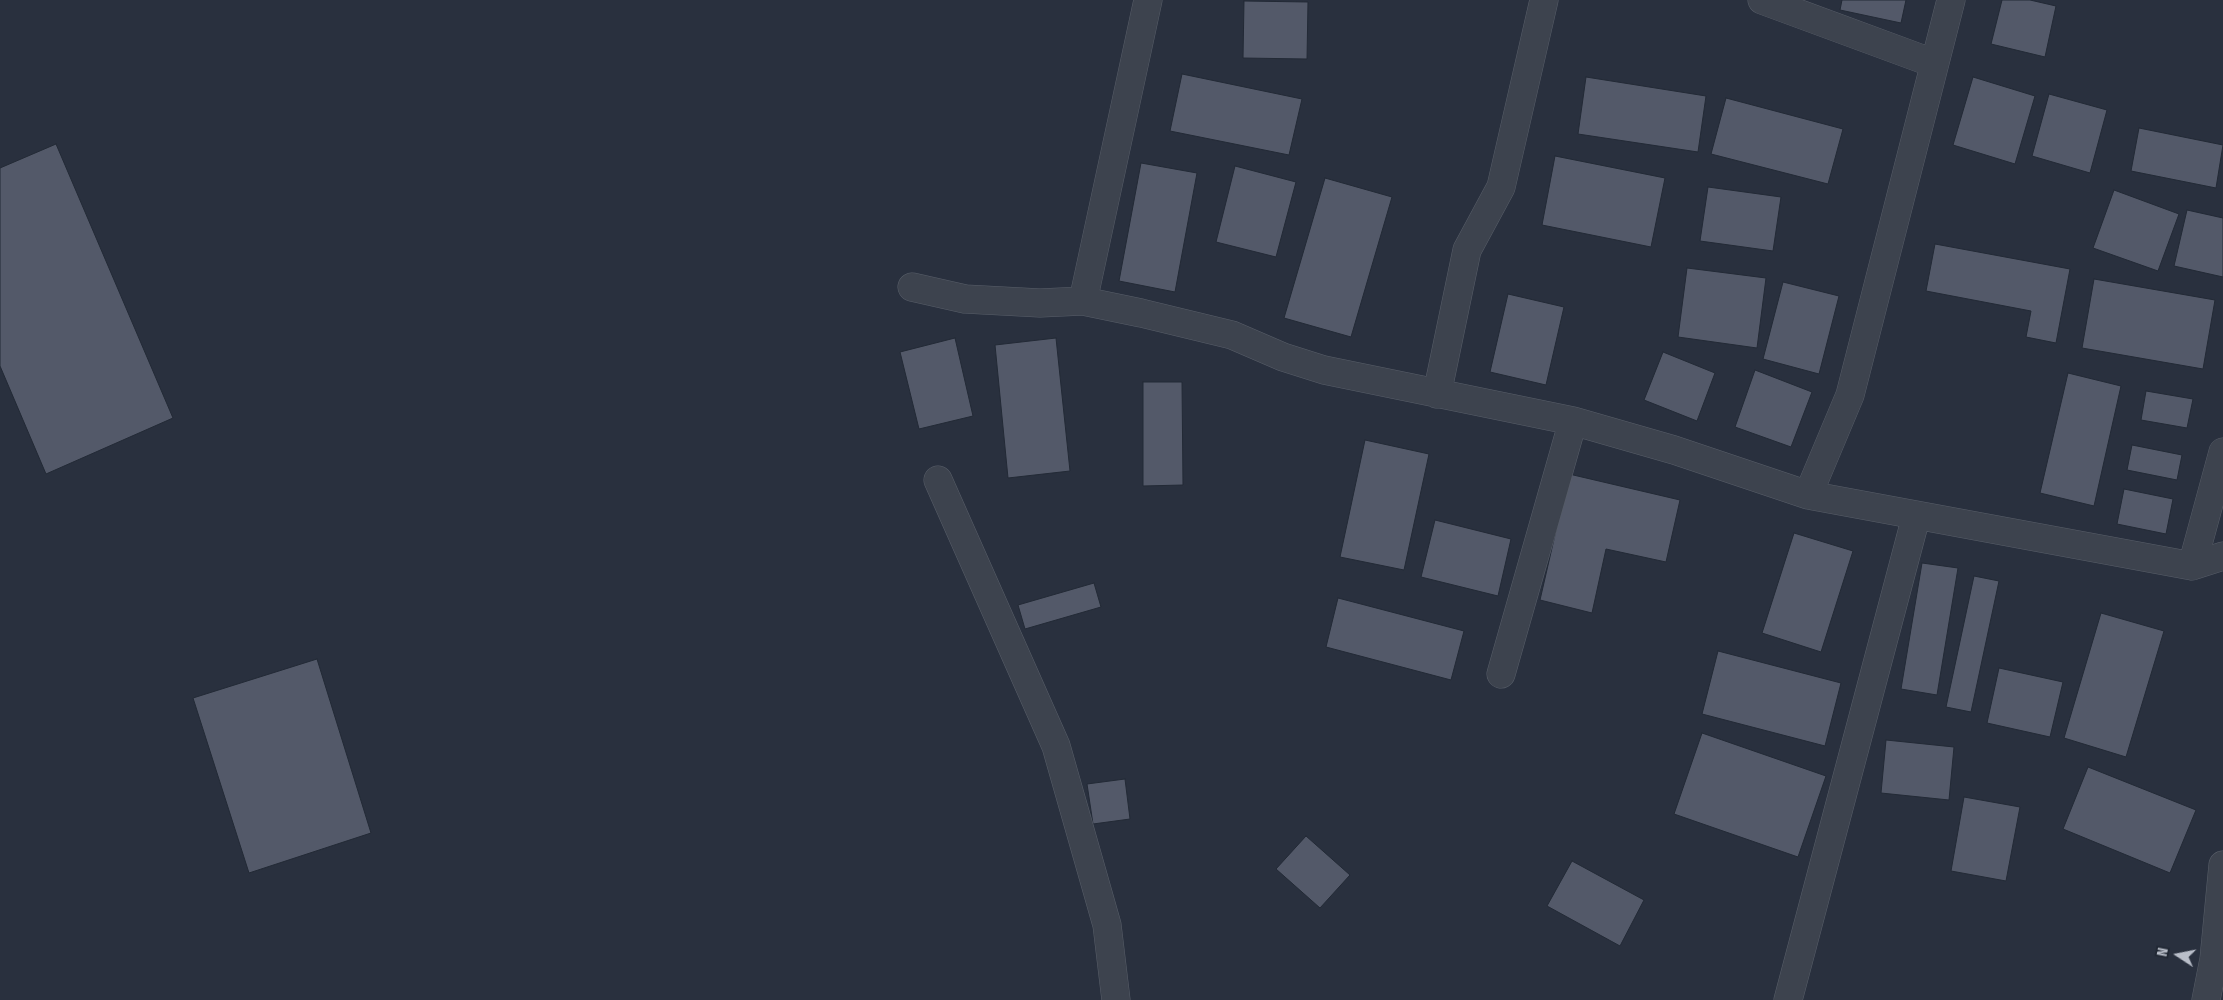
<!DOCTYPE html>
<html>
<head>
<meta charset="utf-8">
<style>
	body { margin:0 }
	#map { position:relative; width:2223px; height:1000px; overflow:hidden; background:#29303e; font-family:"Fira Sans Condensed",sans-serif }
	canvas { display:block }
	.north { position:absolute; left:2153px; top:930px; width:50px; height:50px; -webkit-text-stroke:4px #212834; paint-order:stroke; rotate:281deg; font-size:14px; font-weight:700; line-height:20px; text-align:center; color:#b9bec9 }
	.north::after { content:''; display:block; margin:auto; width:18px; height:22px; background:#b9bec9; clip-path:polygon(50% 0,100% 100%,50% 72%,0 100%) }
</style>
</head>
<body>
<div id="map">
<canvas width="2223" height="1000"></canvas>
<div class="north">N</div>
</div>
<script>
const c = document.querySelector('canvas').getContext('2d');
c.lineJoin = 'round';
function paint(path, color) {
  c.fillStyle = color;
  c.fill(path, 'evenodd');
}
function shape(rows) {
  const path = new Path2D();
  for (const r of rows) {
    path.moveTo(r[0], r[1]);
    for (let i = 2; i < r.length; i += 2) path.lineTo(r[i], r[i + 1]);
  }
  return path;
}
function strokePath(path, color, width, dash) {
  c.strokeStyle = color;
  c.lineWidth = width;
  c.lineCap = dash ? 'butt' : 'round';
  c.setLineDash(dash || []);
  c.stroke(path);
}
const building = shape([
	[1842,0,1906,0,1901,23,1840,10,1842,0],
	[2002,0,2030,0,2056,6,2045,57,1991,44,2002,0],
	[1244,1,1308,2,1307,59,1243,58,1244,1],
	[1182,74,1302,99,1289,155,1170,131,1182,74],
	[1586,77,1706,96,1698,152,1578,134,1586,77],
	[1973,77,2035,96,2015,164,1953,145,1973,77],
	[2049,94,2107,110,2090,173,2032,156,2049,94],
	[1726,98,1843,129,1828,184,1711,154,1726,98],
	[2139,128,2223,145,2216,188,2131,171,2139,128],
	[56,144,173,418,46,474,0,366,0,168,56,144],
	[1555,156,1665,178,1651,247,1542,225,1555,156],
	[1141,163,1197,173,1175,292,1119,281,1141,163],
	[1235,166,1296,182,1276,257,1216,242,1235,166],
	[1325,178,1392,197,1351,337,1284,318,1325,178],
	[1708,187,1781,197,1773,251,1700,241,1708,187],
	[2114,190,2179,214,2158,271,2093,248,2114,190],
	[2187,210,2223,218,2223,277,2174,266,2187,210],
	[1935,244,2070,269,2056,343,2026,337,2031,311,1926,291,1935,244],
	[1687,268,1766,278,1757,348,1678,337,1687,268],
	[2094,279,2215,300,2203,369,2082,348,2094,279],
	[1783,282,1839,296,1819,374,1763,359,1783,282],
	[1508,294,1564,307,1546,385,1490,372,1508,294],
	[955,338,973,416,919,429,900,352,955,338],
	[1056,338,1070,471,1008,478,995,345,1056,338],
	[1663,352,1715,373,1697,421,1644,400,1663,352],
	[1755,370,1812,392,1791,447,1735,427,1755,370],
	[2068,373,2121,386,2094,506,2040,493,2068,373],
	[1143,382,1182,382,1183,485,1143,486,1143,382],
	[2146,391,2193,399,2187,428,2141,420,2146,391],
	[1365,440,1429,454,1404,570,1340,557,1365,440],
	[2132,445,2182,455,2177,480,2127,470,2132,445],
	[1569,474,1680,500,1666,562,1606,549,1592,613,1540,600,1569,474],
	[2124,489,2173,499,2166,534,2117,524,2124,489],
	[1435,520,1511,539,1498,596,1421,577,1435,520],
	[1794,533,1853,551,1821,652,1762,633,1794,533],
	[1922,563,1958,568,1937,695,1901,689,1922,563],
	[1974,576,1999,581,1971,712,1946,707,1974,576],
	[1094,583,1101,607,1025,629,1018,605,1094,583],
	[1338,598,1464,631,1451,680,1326,647,1338,598],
	[2101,613,2164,631,2126,757,2064,738,2101,613],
	[1718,651,1841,683,1825,746,1702,714,1718,651],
	[317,659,371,833,249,873,193,698,317,659],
	[1999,668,2063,682,2050,737,1987,723,1999,668],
	[1702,733,1826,776,1798,857,1674,814,1702,733],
	[1886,740,1954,747,1949,800,1881,793,1886,740],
	[2088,767,2196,810,2170,873,2063,829,2088,767],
	[1125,779,1130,819,1093,824,1087,784,1125,779],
	[1964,797,2020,807,2006,881,1951,871,1964,797],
	[1306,836,1350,875,1320,908,1276,869,1306,836],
	[1572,861,1644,900,1620,946,1547,906,1572,861]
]);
paint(building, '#535969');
strokePath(building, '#232a36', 1);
const minor = shape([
	[1762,0,1933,63],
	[912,287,965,299,1040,303,1083,301,1141,313,1232,335,1283,357,1324,370,1573,421,1674,450,1808,495,2192,566,2223,556],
	[1083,301,1148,0],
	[1437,394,1467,250,1501,187,1544,0],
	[938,480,1056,746,1107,925,1116,1000],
	[1808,495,1850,395,1951,0],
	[2192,566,2223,452],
	[1501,674,1573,421],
	[1788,1000,1916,517],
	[2206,1000,2214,959,2223,865]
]);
strokePath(minor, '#585e69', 29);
strokePath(minor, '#3d434e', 28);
</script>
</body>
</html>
